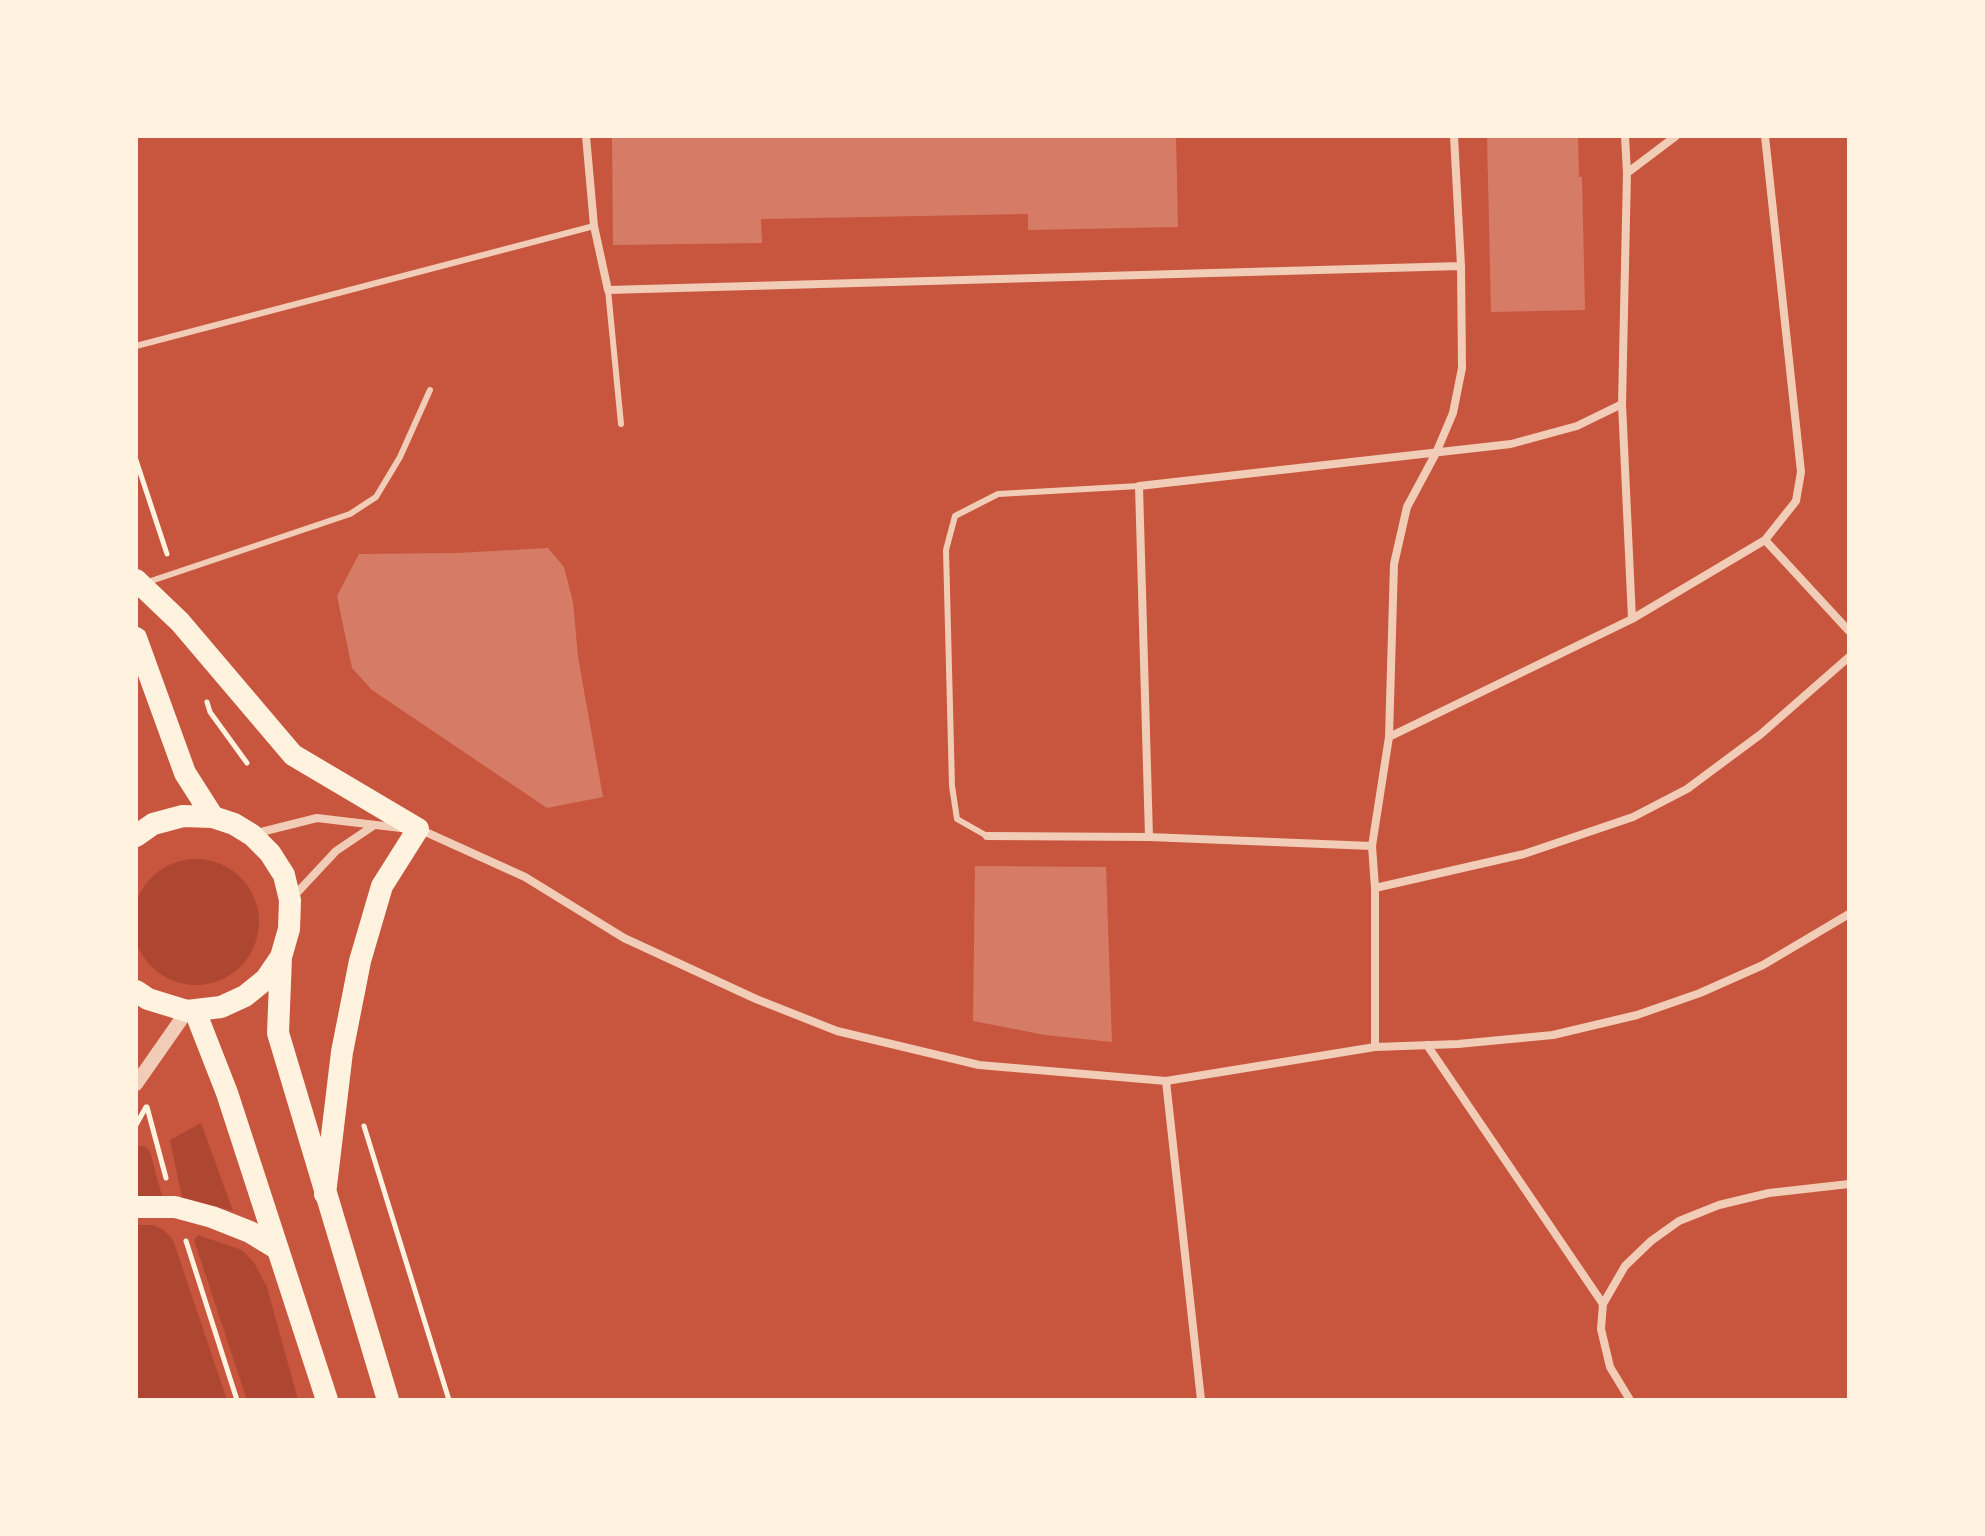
<!DOCTYPE html>
<html>
<head>
<meta charset="utf-8">
<style>
	body { margin:0 }
	#map { position:relative; width:1985px; height:1536px; overflow:hidden; background:#c8553d; font-family:Figtree,sans-serif }
	canvas { display:block }
	.frame { position:absolute; inset:0; border:138px solid #fff3e0; pointer-events:none }
</style>
</head>
<body>
<div id="map">
<canvas width="1985" height="1536"></canvas>
<div class="frame"></div>
</div>
<script>
const c = document.querySelector('canvas').getContext('2d');
c.lineJoin = 'round';
function paint(path, color) {
  c.fillStyle = color;
  c.fill(path, 'evenodd');
}
function shape(rows) {
  const path = new Path2D();
  for (const r of rows) {
    if (r.length === 3) {
      path.moveTo(r[0] + r[2], r[1]);
      path.arc(r[0], r[1], r[2], 0, 2 * Math.PI);
      continue;
    }
    path.moveTo(r[0], r[1]);
    for (let i = 2; i < r.length; i += 2) path.lineTo(r[i], r[i + 1]);
  }
  return path;
}
function strokePath(path, color, width, dash) {
  c.strokeStyle = color;
  c.lineWidth = width;
  c.lineCap = dash ? 'butt' : 'round';
  c.setLineDash(dash || []);
  c.stroke(path);
}
paint(shape([
	[196,922,63],
	[201,1123,233,1211,182,1198,170,1140],
	[138,1146,145,1146,150,1152,162,1196,136,1197],
	[136,1225,153,1225,164,1230,173,1240,227,1400,136,1400],
	[198,1235,242,1250,255,1264,267,1287,298,1400,247,1400,194,1240]
]), '#ae4732');
paint(shape([
	[612,136,1176,136,1178,227,1028,230,1028,214,761,219,762,243,613,245],
	[1487,136,1578,136,1579,177,1582,177,1585,310,1491,312],
	[548,548,564,567,573,602,578,657,603,797,547,808,372,690,352,668,337,596,359,554,457,553],
	[975,866,1106,867,1112,1042,1045,1035,973,1021]
]), '#d67c66');
strokePath(shape([
	[136,460,167,554],
	[207,702,210,712,247,763],
	[147,1107,166,1178],
	[136,1125,146,1107],
	[364,1126,449,1400],
	[186,1241,237,1400]
]), '#fff3e0', 5);
strokePath(shape([
	[608,290,621,424],
	[136,346,594,226],
	[148,582,350,514,376,497,400,457,430,390],
	[987,836,957,819,952,786,946,550,955,516,998,494,1139,486]
]), '#f1ccb7', 6);
strokePath(shape([
	[586,136,594,226,608,290,1461,266],
	[1625,136,1627,173,1622,404,1632,619],
	[1627,173,1676,136],
	[1765,540,1849,631],
	[1389,737,1632,619,1765,540,1796,501,1801,472,1765,136],
	[419,829,525,877,624,938,756,999,837,1031,979,1065,1166,1081,1375,1047,1458,1044,1553,1035,1637,1015,1700,993,1763,965,1849,914],
	[253,834,317,818,401,828],
	[987,836,1149,837,1372,846],
	[1149,837,1139,486,1511,444,1577,426,1622,404],
	[1375,888,1524,854,1633,817,1687,789,1761,734,1849,657],
	[293,897,336,851,373,826],
	[1427,1045,1603,1304],
	[1375,1047,1375,888,1372,846,1389,737,1394,564,1407,507,1436,453,1453,413,1462,368,1461,266,1454,136],
	[1166,1081,1201,1400],
	[1630,1400,1610,1367,1601,1329,1603,1304,1625,1266,1651,1241,1679,1221,1719,1205,1769,1193,1849,1184]
]), '#f1ccb7', 8);
strokePath(shape([
	[136,1084,187,1011]
]), '#f1ccb7', 14);
strokePath(shape([
	[136,580,180,622,293,755,418,829,382,886,360,961,342,1052,325,1194],
	[136,638,185,773,213,817],
	[136,836,153,824,183,816,213,817,234,824,252,835,270,853,284,875,290,900,289,929,281,957,278,1033,388,1400],
	[136,991,148,999,187,1011,221,1007,245,996,266,979,281,957],
	[195,1011,227,1093,327,1400],
	[136,1207,175,1207,212,1217,250,1232,278,1249]
]), '#fff3e0', 22);
</script>
</body>
</html>
